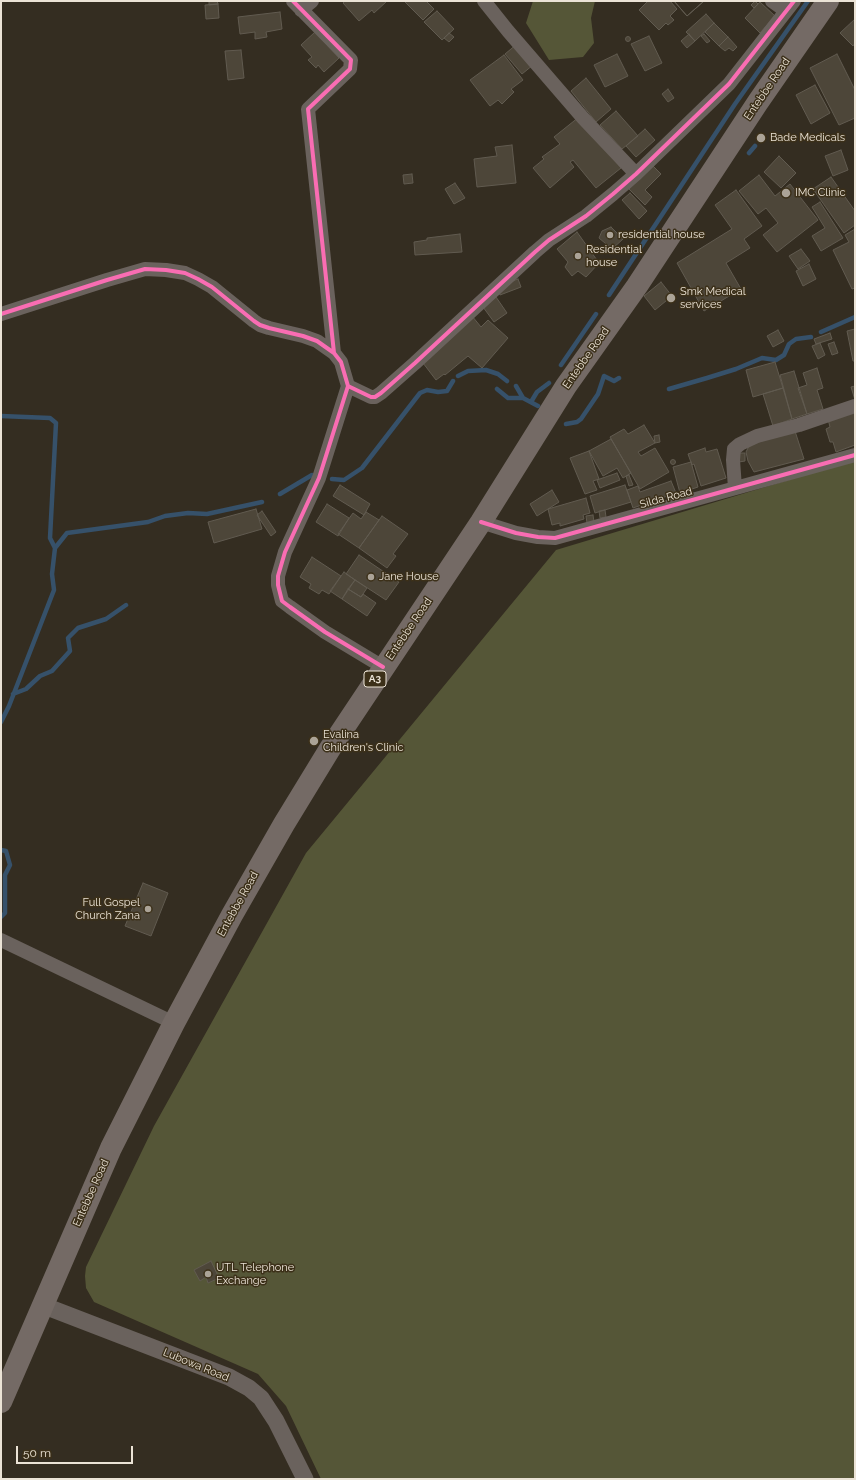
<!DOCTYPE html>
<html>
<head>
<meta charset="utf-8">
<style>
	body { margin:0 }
	#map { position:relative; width:856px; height:1480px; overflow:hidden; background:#342d21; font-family:Raleway,sans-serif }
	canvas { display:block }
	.frame { position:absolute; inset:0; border:2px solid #ebe3d6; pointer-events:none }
	.scale { position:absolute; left:16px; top:1446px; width:117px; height:18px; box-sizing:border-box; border:2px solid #ebe3d6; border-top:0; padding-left:5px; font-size:12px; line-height:14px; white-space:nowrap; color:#ebe3d6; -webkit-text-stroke:3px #3c3019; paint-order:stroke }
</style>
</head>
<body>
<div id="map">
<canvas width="856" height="1480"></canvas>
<div class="frame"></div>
<div class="scale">50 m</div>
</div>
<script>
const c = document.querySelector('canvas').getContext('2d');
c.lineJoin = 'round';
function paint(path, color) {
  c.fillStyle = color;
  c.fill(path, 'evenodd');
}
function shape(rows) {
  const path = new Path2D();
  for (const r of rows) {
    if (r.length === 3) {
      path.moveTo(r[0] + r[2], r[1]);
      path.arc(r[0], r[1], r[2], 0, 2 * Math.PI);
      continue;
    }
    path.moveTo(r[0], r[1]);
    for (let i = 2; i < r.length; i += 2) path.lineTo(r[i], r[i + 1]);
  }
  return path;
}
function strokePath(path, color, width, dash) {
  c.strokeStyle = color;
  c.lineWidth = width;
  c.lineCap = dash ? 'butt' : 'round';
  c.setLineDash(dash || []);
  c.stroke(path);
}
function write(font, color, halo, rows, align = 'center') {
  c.font = font + ' Raleway,sans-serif';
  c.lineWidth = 3;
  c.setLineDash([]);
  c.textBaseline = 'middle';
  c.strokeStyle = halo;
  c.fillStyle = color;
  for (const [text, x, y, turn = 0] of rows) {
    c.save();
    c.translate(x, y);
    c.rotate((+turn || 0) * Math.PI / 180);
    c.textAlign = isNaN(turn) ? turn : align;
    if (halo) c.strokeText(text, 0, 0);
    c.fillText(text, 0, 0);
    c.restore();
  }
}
paint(shape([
	[533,1,595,1,591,18,594,43,583,57,549,60,526,23],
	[855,460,855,1479,321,1479,286,1406,258,1374,94,1302,86,1288,85,1276,86,1267,154,1126,306,853,556,550]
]), '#555637');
strokePath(shape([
	[749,153,755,146],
	[609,295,735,104,808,1],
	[821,332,855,317],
	[561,365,596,314],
	[458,376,468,371,486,370,498,374,507,381],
	[516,386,523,398],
	[497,389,508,398,523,398,538,406],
	[669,389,707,378,736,369,762,358,776,360,784,355,789,344,796,339,811,337],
	[531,402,537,392,549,383],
	[1,416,50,418,56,423,50,538,55,548,52,574,54,590,9,706,1,722],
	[566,424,577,422,581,419,598,394,604,376,614,381,619,378],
	[332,479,344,480,362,468,420,393,427,390,438,392,447,391,453,381],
	[280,494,312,475],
	[55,548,67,533,148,522,165,516,188,513,207,514,262,502],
	[13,694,26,689,40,676,52,671,70,651,68,638,78,628,106,619,126,605],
	[1,850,6,851,10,865,5,875,5,913,1,917]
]), '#36516a', 4.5);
const building = shape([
	[209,1,217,1,218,4,209,5,209,1],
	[345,1,385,1,386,2,374,13,372,10,359,21,343,3,345,1],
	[406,1,426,1,434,9,423,20,405,2,406,1],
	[648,1,670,1,677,9,670,16,674,20,668,25,666,23,659,30,639,10,648,1],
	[674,1,704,1,687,16,674,1],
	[674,1,704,1,687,16,674,1],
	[755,1,758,4,754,8,751,5,755,1],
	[760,2,775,16,760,33,745,18,760,2],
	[218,4,219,18,206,19,205,5,218,4],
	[437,11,454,29,442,40,424,22,437,11],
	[280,12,282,29,266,32,267,37,255,39,255,32,240,34,238,17,280,12],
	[706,14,714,23,695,41,686,32,706,14],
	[855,19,855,43,853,46,840,33,855,19],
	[714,23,728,37,719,46,705,32,714,23],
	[315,32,339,58,324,72,318,65,316,68,308,60,312,57,301,45,315,32],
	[449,33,454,37,449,42,444,38,449,33],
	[689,34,695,41,687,48,681,41,689,34],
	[704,34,710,41,707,43,701,36,704,34],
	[649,36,662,63,645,71,631,44,649,36],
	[628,39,2.5],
	[728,37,737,47,733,51,729,48,725,51,719,46,728,37],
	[517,44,533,65,522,74,505,54,517,44],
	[241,50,244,78,228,80,225,51,241,50],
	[617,54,628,76,605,87,594,65,617,54],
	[837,54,855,90,855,118,839,125,810,68,837,54],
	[504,55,523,80,511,89,514,92,502,104,498,100,490,106,470,80,504,55],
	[586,78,611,109,596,122,571,91,586,78],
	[815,85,830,113,811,124,796,95,815,85],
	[668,89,674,98,668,102,662,94,668,89],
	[616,111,638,136,622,149,600,125,616,111],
	[579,117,621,168,596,188,573,160,570,162,574,167,550,188,533,168,544,159,542,157,560,144,554,137,579,117],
	[645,129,655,140,636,157,626,146,645,129],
	[512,145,516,183,477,187,474,159,497,156,495,147,512,145],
	[841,150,848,170,833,176,825,156,841,150],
	[779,156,796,173,781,188,764,172,779,156],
	[653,166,661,174,645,190,652,197,645,205,629,189,653,166],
	[412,174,413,183,404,184,403,175,412,174],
	[759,175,775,196,790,184,818,220,777,252,763,235,778,223,766,208,758,214,739,191,759,175],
	[831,177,855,211,855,225,844,233,813,189,831,177],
	[455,183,465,198,454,204,445,189,455,183],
	[736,190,762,226,744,239,750,248,726,263,741,289,704,311,677,263,732,229,715,205,736,190],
	[630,193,647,211,639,219,622,200,630,193],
	[820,202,843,238,821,251,812,236,825,228,812,207,820,202],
	[611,227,623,239,612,249,599,238,602,231,611,227],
	[855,229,855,288,852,289,833,250,849,242,845,235,855,229],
	[577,232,599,263,586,277,578,271,572,276,565,267,568,262,557,249,577,232],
	[460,234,462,252,415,255,414,242,427,240,427,238,460,234],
	[801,249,810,261,798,269,789,256,801,249],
	[809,264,816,279,803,286,796,271,809,264],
	[518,279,521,287,500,295,497,287,518,279],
	[661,282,672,296,655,310,644,296,661,282],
	[496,297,507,313,494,322,483,307,496,297],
	[472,316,481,327,488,320,508,338,482,368,468,356,445,375,444,374,436,380,423,363,472,316],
	[855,329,855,361,853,361,847,331,855,329],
	[778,330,784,341,773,347,767,336,778,330],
	[830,333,832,339,816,344,814,339,830,333],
	[834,342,838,353,832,355,828,344,834,342],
	[820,343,825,355,818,359,812,346,820,343],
	[775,362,783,388,753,397,746,370,775,362],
	[817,368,823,388,817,390,823,409,807,414,798,388,807,385,803,373,817,368],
	[794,371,807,414,792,419,780,375,794,371],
	[855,386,855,400,851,387,855,386],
	[783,388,792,419,773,426,763,394,783,388],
	[854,411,855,416,855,445,836,452,833,442,830,442,826,429,830,427,828,419,854,411],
	[644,425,655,443,638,452,641,456,655,448,669,472,640,489,610,437,624,429,628,434,644,425],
	[794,428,804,459,754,472,748,461,746,452,749,446,794,428],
	[659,435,660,442,655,443,654,436,659,435],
	[611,439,631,473,623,478,617,468,603,476,589,451,611,439],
	[705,448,706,452,717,449,726,478,701,486,694,464,692,465,688,454,705,448],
	[589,451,599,479,593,481,597,490,585,494,570,458,589,451],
	[738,453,745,453,745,461,739,462,738,453],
	[673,462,2.5],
	[691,462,698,487,680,493,673,467,691,462],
	[617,473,620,480,600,488,597,480,617,473],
	[629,475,633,485,629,486,626,476,629,475],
	[671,481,676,493,633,508,627,490,638,486,640,492,671,481],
	[340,485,370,504,364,515,333,496,340,485],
	[625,485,631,502,595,513,590,496,625,485],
	[552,490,559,502,537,516,530,504,552,490],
	[586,498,590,513,583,515,584,519,560,526,560,523,552,525,548,509,586,498],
	[327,504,349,518,338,536,316,522,327,504],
	[256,509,262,529,214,543,208,522,256,509],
	[605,510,606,517,600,518,599,511,605,510],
	[262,511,276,532,271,536,257,515,262,511],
	[366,512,379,520,359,548,338,534,353,513,361,519,366,512],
	[593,515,594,522,587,523,586,516,593,515],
	[382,516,408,534,393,554,396,556,387,568,359,548,382,516],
	[359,555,399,582,386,600,346,574,359,555],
	[312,557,341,576,329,594,322,590,319,594,309,588,311,584,300,577,312,557],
	[344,572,355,580,342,599,330,591,344,572],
	[355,580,367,588,361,597,348,589,355,580],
	[348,589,361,597,363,594,376,603,367,616,342,599,348,589],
	[143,883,168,893,151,936,125,926,143,883],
	[211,1261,219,1278,208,1283,206,1277,200,1281,194,1270,211,1261]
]);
paint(building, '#4d4639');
strokePath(building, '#615b50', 1);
strokePath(shape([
	[293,1,351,60,350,69,308,109,334,353],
	[484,1,508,31,583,118,636,174],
	[772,1,786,11],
	[301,10,312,1],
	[1,314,107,280,145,269,166,270,185,273,198,279,212,287,254,321,260,325,269,328,303,336,317,341,334,353,341,362,348,386,319,478,285,552,278,576,278,585,282,601,290,607,325,632,383,667],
	[348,386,371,397,375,397,381,393,415,363,535,252,549,240,586,216,613,194,636,174,729,84,794,1],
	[735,488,733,460,734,449,740,444,757,436,799,425,855,406],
	[481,522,516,533,538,537,555,538,855,455],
	[1,940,174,1023]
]), '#6a625d', 14);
strokePath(shape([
	[42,1305,229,1377,249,1388,261,1398,276,1421,305,1479]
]), '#6a625d', 17);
strokePath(shape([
	[1,1402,111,1148,174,1023,232,915,284,824,331,747,481,522,566,386,637,286,758,102,828,1]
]), '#746a65', 22);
strokePath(shape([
	[293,1,351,60,350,69,308,109,334,353],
	[1,314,107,280,145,269,166,270,185,273,198,279,212,287,254,321,260,325,269,328,303,336,317,341,334,353,341,362,348,386,319,478,285,552,278,576,278,585,282,601,290,607,325,632,383,667],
	[348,386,371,397,375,397,381,393,415,363,535,252,549,240,586,216,613,194,636,174,729,84,794,1],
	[481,522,516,533,538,537,555,538,855,455]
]), '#f96db3', 4);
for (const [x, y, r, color] of [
	[761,138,5,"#aba397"],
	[786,193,5,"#aba397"],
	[610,235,4,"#aba397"],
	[578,256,4,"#aba397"],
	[671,298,5,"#aba397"],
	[371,577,4,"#aba397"],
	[314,741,5,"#aba397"],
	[148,909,4,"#aba397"],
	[208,1274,4,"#aba397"]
]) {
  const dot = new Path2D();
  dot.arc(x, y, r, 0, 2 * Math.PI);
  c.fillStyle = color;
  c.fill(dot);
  strokePath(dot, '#3c3019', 1.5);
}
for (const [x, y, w] of [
	[375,679,22]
]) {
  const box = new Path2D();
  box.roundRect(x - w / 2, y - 8, w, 16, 3);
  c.fillStyle = '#3c3019';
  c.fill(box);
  strokePath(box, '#ebe3d6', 1);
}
write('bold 10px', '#ebe3d6', null, [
	["A3",375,679]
]);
write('11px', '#ebe3d6', '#3c3019', [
	["Entebbe Road",767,89,-56],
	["Entebbe Road",586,358,-55],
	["Silda Road",666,498,-15],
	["Entebbe Road",409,629,-56],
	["Entebbe Road",238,904,-61],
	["Entebbe Road",91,1193,-66],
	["Lubowa Road",196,1365,22]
]);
write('11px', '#ebe3d6', '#3c3019', [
	["Bade Medicals",770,138],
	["IMC Clinic",795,193],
	["residential house",618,235],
	["Residential",586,250],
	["house",586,263],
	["Smk Medical",680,292],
	["services",680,305],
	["Jane House",379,577],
	["Evalina",323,735],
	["Children's Clinic",323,748],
	["Full Gospel",140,903,"right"],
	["Church Zana",140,916,"right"],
	["UTL Telephone",216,1268],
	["Exchange",216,1281]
], 'left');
</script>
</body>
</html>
